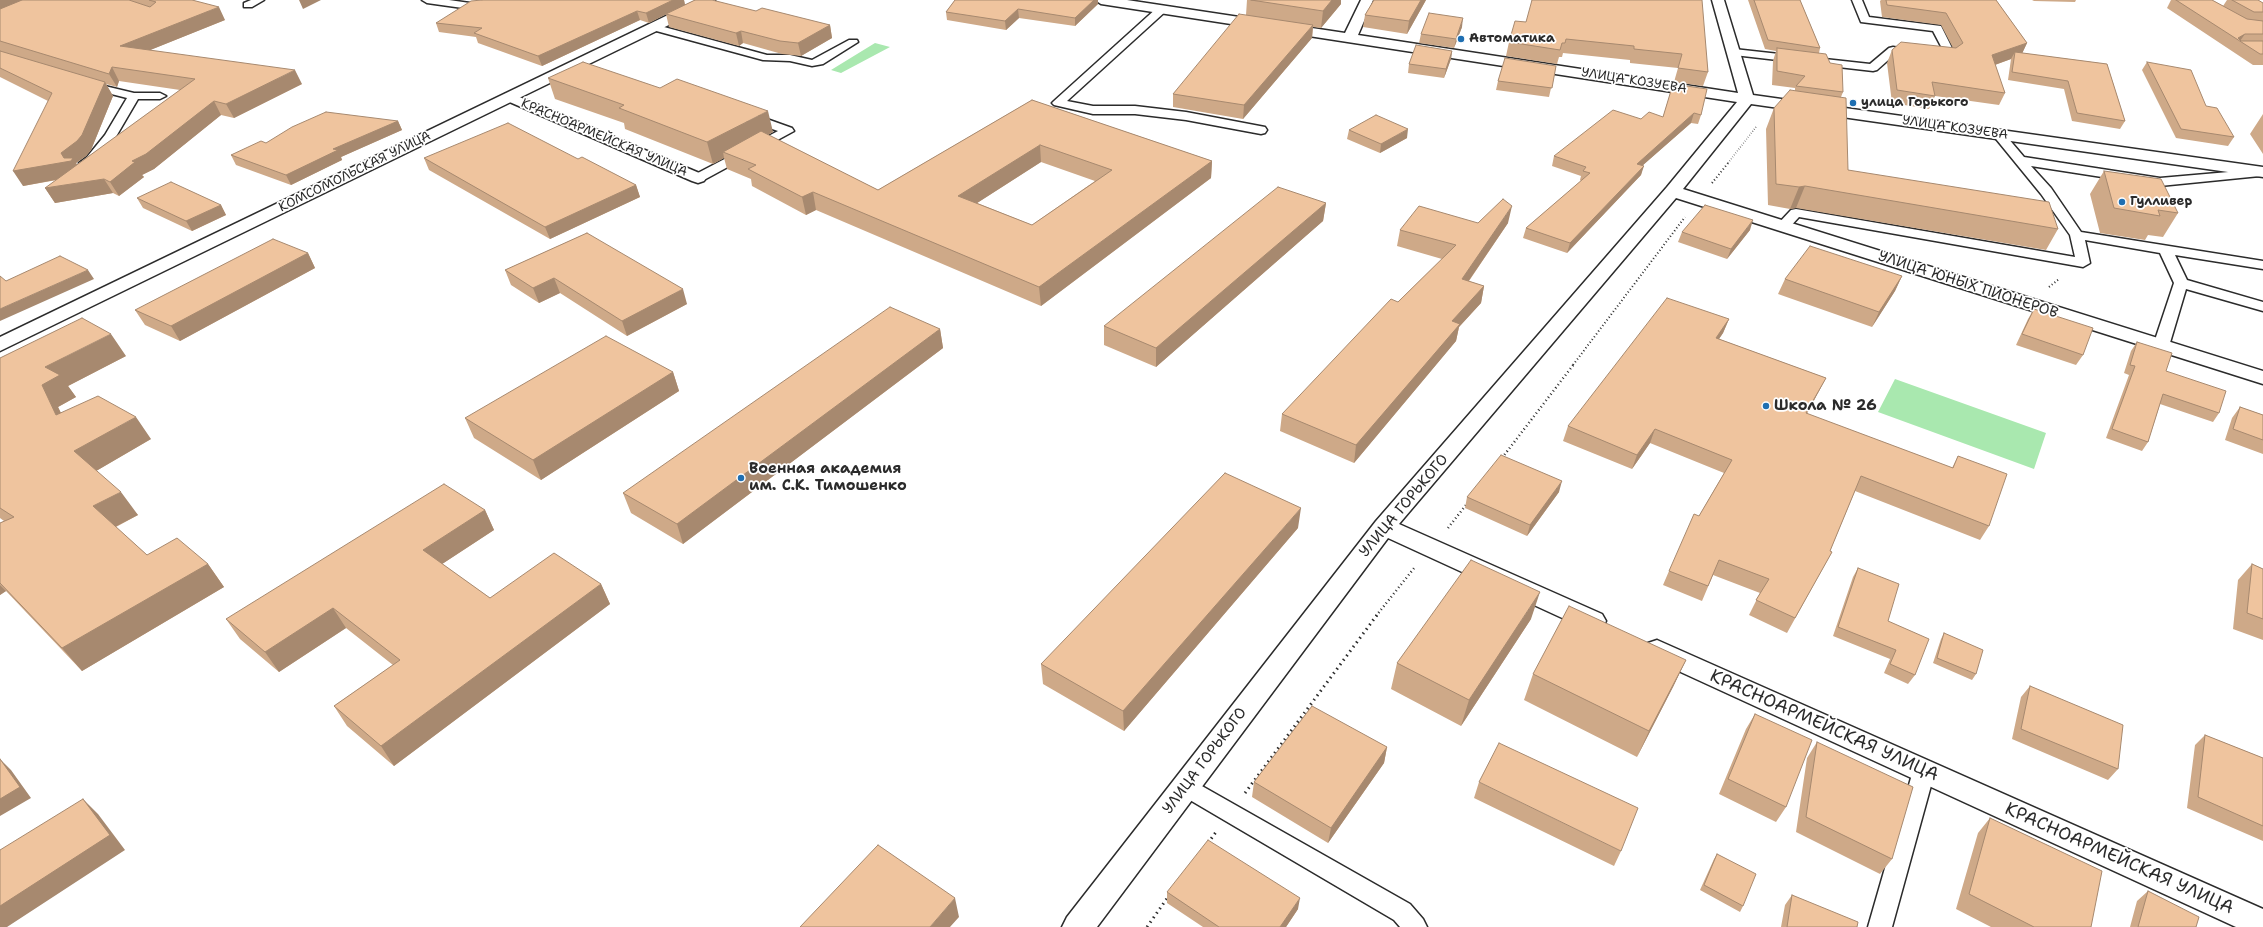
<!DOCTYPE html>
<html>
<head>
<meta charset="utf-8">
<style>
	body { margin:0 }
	canvas { display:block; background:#fff }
</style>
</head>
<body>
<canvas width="2263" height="927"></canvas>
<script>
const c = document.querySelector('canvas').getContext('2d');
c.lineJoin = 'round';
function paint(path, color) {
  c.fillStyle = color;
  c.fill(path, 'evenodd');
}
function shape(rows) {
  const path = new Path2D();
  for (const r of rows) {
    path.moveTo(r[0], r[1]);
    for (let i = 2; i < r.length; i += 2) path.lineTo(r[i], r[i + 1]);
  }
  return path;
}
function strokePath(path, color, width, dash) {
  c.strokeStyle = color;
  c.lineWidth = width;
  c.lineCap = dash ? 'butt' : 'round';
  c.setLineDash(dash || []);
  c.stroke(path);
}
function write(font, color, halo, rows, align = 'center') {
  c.font = font + ' "Shantell Sans",sans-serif';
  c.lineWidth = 3.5;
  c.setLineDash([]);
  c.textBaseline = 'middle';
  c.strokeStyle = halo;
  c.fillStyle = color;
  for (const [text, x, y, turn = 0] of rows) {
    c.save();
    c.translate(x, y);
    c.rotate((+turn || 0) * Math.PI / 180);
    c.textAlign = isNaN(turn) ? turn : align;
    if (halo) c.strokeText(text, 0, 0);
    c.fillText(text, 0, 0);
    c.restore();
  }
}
paint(shape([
	[875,43,890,47,841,73,831,70],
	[1895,379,2046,433,2034,469,1878,412]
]), '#a9e8af');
const service = shape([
	[251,0,264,0,252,7,244,7,244,3,251,0],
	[422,0,449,0,477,4,493,0,506,0,495,7,477,10,427,3,422,0],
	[1852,0,1862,0,1869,17,1941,26,1956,56,1951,59,1934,57,1933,55,1934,53,1944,52,1933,31,1861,22,1852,0],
	[1162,6,1166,7,1166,11,1067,101,1093,106,1135,106,1186,112,1265,127,1267,130,1265,133,1261,134,1186,120,1135,114,1093,114,1054,105,1052,103,1054,101,1158,7,1162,6],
	[653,24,767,55,790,55,812,60,849,40,857,40,858,42,823,64,812,66,790,61,763,60,649,29,649,25,653,24],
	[1893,47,1914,50,1919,53,1914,56,1895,54,1877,70,1873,71,1734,55,1729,52,1734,49,1870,64,1889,48,1893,47],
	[88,82,134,93,160,93,166,96,160,99,138,99,114,140,95,163,85,167,79,163,87,157,105,135,127,98,84,87,82,85,88,82],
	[750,113,792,128,794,131,702,181,694,181,692,178,694,175,778,131,746,120,744,117,746,114,750,113],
	[1998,130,2002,131,2024,157,2160,178,2263,169,2263,175,2260,176,2160,186,2031,166,2051,188,2081,232,2263,261,2263,269,2175,255,2187,280,2263,302,2263,311,2186,289,2169,346,2166,349,2161,351,2156,349,2153,346,2174,283,2160,253,2085,240,2090,263,2083,267,1799,217,1788,229,1783,230,1776,226,1791,210,1796,209,2075,257,2070,235,2041,194,1992,134,1998,130],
	[1924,762,1932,764,1935,771,1892,927,1868,927,1913,771,1916,764,1924,762],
	[1186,777,1410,904,1423,919,1427,927,1400,927,1394,920,1178,793,1175,786,1178,779,1186,777]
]);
const minor = shape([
	[1095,0,1127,0,1345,33,1361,0,1373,0,1358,35,1738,93,1712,0,1724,0,1753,95,2263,167,2263,177,1751,104,1683,189,2263,371,2263,384,1676,198,1399,524,1602,614,1606,621,1602,628,1593,631,1584,628,1388,538,1097,927,1062,927,1067,917,1376,521,1667,187,1737,102,1101,4,1095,0],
	[510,93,704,175,706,178,704,181,698,183,692,181,505,100,503,97,505,94,510,93],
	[1657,640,2263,909,2263,927,2236,927,1648,657,1644,650,1648,643,1657,640]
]);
const tertiary = shape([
	[699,0,715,0,714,3,0,351,0,337,699,0]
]);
strokePath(service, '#2b2b2b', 3);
strokePath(minor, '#2b2b2b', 3);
strokePath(tertiary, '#2b2b2b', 3);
strokePath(shape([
	[1728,163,1756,127]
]), '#2b2b2b', 1.5, [0.5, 2]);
strokePath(shape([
	[1712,183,1729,162],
	[2049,287,2059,279],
	[1573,365,1685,217]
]), '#2b2b2b', 2, [1, 2.5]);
strokePath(shape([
	[1502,458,1574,364],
	[1448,528,1466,505],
	[1376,616,1415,567]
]), '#2b2b2b', 2.5, [1, 3]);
strokePath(shape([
	[1245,793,1377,615],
	[1208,843,1216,832],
	[1147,927,1168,897]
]), '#2b2b2b', 3, [1.5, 4]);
paint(service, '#fff');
paint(minor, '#fff');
paint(tertiary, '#fff');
paint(shape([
	[0,0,192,0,225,20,150,50,302,84,234,118,221,115,154,169,142,175,144,177,119,196,113,193,55,203,45,188,57,180,23,186,48,101,0,77],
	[119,81,180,90,77,165,76,163,86,156,91,150,113,96,106,84,117,87],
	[482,0,684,0,685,5,756,11,830,25,832,38,801,56,782,54,743,43,739,46,669,27,666,14,649,23,640,20,542,66,478,43,476,37,439,32,436,23],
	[955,0,1098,0,1098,4,1075,26,1019,18,1006,30,947,20,946,12],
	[1247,0,1341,0,1341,4,1321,28,1313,27,1312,38,1243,119,1173,107,1173,94,1246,15],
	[1374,0,1426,0,1407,34,1363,27,1365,15],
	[1699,0,1708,72,1703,86,1674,82,1678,68,1630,63,1630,60,1563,53,1562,57,1559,57,1557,64,1506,56,1509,42,1526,22],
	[1748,0,1800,0,1820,48,1819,53,1843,92,1841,97,1848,170,2058,229,2046,250,1796,208,1790,209,1768,205,1766,129,1774,108,1795,91,1795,88,1772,85,1773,61,1776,51,1765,49],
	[1881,0,1996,0,2027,43,2022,53,2107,64,2125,121,2120,129,2072,121,2064,89,2008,80,2011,59,1995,65,2005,93,1999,105,1935,96,1929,109,1892,103,1887,63,1892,50,1953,48,1941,25,1882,17,1880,1],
	[2032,0,2076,0,2075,2,2034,1],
	[2171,0,2212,0,2223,6,2227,0,2258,0,2263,3,2263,65,2253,65,2167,8],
	[1462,27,1454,48,1419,43,1421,34],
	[1452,51,1451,59,1444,78,1408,73,1409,64],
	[2147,62,2234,137,2228,146,2176,138,2142,70],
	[1556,66,1549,97,1496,90,1498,81],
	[548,78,773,132,768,135,878,190,1032,100,1212,161,1211,178,1041,306,816,210,806,215,752,186,751,179,727,169,724,158,713,164,625,129,624,123,555,99],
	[1041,162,1095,181,1032,225,977,203],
	[1673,84,1701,115,1698,124,1691,123,1643,165,1641,175,1567,253,1523,238,1526,228,1581,181,1580,180,1581,176,1552,166,1554,156,1641,119,1663,117],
	[2263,114,2263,154,2250,134],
	[398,121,402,130,341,157,342,160,291,185,236,165,231,155,266,143],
	[1349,130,1407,138,1380,153,1347,139],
	[424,158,578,159,636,185,640,197,550,239,429,170],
	[2104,171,2178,213,2163,237,2148,235,2145,240,2100,233,2090,194],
	[137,198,221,205,226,215,192,231,143,208],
	[1326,203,1323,221,1156,367,1104,345,1104,326],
	[1478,223,1508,223,1469,281,1484,286,1481,303,1459,327,1456,341,1354,463,1280,431,1282,414,1442,259,1397,246,1400,230],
	[1750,230,1727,259,1678,242,1682,232],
	[587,233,687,304,627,336,560,293,539,303,511,285,505,270],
	[308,253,315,268,180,341,145,325,135,310],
	[1902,276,1895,291,1872,327,1778,294,1785,279],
	[2034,309,2083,355,2076,365,2016,345,2028,319],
	[1729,319,1723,333,1719,339,1826,378,1819,391,1807,414,1952,468,1958,456,1989,526,1980,540,1855,491,1830,551,1832,552,1787,633,1749,615,1760,593,1713,575,1702,601,1663,585,1669,571,1699,516,1724,473,1650,443,1632,469,1563,441,1568,426],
	[940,329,943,348,683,544,631,513,623,493],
	[2137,342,2166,371,2219,413,2213,422,2160,404,2148,442,2142,451,2106,438,2129,375,2124,373,2131,351],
	[126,356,68,386,76,397,58,407,61,413,151,439,96,471,138,515,116,527,147,555,208,564,224,587,82,671,6,591,0,595,0,523,4,521,0,518,0,358],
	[673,372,679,391,541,480,474,438,465,418],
	[2240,407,2263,415,2263,454,2225,440,2232,418],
	[1559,492,1527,536,1465,508,1467,497],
	[485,510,494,530,442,564,490,598,601,584,610,604,394,766,347,726,334,706,393,665,346,628,279,672,240,639,226,619],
	[1298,528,1124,731,1043,684,1041,664],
	[2252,564,2263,569,2263,640,2233,629,2238,580],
	[1858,568,1888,621,1915,675,1908,684,1884,673,1890,659,1833,636,1853,577],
	[1531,619,1461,726,1391,689,1397,663],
	[1944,633,1976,674,1972,680,1933,663,1941,639],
	[1686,660,1673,687,1637,757,1524,700,1533,674],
	[2030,686,2118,769,2108,780,2012,739,2021,697],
	[1755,714,1786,807,1776,822,1719,794,1746,729],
	[2205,735,2263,758,2263,841,2187,808,2195,745],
	[1817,742,1892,859,1880,874,1796,832,1807,758],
	[1387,747,1384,763,1328,843,1252,797,1254,782],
	[1479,782,1621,851,1614,866,1474,798],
	[1990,818,2091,927,1991,927,1956,909,1978,833],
	[1717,854,1743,906,1740,912,1700,890,1714,859],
	[2148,891,2196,927,2130,927,2137,901],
	[1167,892,1298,909,1286,927,1203,927,1167,903],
	[1792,895,1857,927,1781,927,1785,905]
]), '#cea988');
paint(shape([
	[0,0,31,0,0,12],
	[299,0,321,0,303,9],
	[673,0,684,0,685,5,649,23,646,13],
	[1094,0,1098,0,1098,4,1075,26,1075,18],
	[1332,0,1341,0,1341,4,1321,28,1323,11],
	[1421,0,1426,0,1407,34,1409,21],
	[219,7,225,20,128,59,120,46],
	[1018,9,1019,18,1006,30,1005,21],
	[637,11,640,20,542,66,538,56],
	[1463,18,1462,27,1454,48,1456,39],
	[830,25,832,38,801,56,798,43],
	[1313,25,1312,38,1243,119,1244,105],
	[741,31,743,43,739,46,736,33],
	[2245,34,2240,41,2238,38],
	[2027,43,2021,56,2015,52,2011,59,1986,68,1992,55],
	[1452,51,1451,59,1444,78,1446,69],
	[112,67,119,81,117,87,109,74],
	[295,70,302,84,234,118,226,104],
	[105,82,113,96,91,150,86,156,76,163,82,172,81,175,23,186,13,171,61,153],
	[214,101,221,115,154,169,142,175,144,177,119,196,110,182,132,161],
	[768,111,773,132,730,155,723,152,724,158,713,164,707,142],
	[1694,113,1691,123,1634,173,1637,164],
	[398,121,402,130,341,157,342,160,291,185,286,175,333,149],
	[1408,129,1407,138,1380,153,1381,144],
	[1040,145,1041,162,960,214,958,196],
	[1212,161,1211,178,1041,306,1039,287],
	[1644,166,1641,175,1567,253,1570,243],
	[104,179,113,193,55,203,45,188],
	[636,185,640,197,550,239,545,227],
	[1805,186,1796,208,1790,209,1799,187],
	[813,192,816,210,806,215,802,197],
	[1326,203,1323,221,1156,367,1156,348],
	[221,205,226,215,192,231,186,221],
	[1512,206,1508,223,1459,295,1462,279],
	[1753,220,1750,230,1727,259,1731,249],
	[308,253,315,268,180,341,171,326],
	[88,270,94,279,0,321,0,309],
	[1902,276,1895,291,1872,327,1879,312],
	[554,278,560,293,539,303,533,288],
	[1484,286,1481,303,1459,327,1456,341,1354,463,1356,445,1452,321],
	[683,289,687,304,627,336,622,321],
	[1729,319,1723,333,1710,352,1716,338],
	[940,329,943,348,683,544,677,524],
	[111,334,126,356,68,386,76,397,58,407,73,438,56,415,42,385,45,367],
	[673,372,679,391,541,480,533,460],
	[1826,378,1819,391,1799,427,1806,413],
	[136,417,151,439,91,474,74,451],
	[1655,429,1650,443,1632,469,1637,455],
	[1562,481,1559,492,1527,536,1530,525],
	[121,492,138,515,111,529,93,506],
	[1301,508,1298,528,1124,731,1123,711],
	[485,510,494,530,433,570,423,550],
	[208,564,224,587,82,671,62,648],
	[601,584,610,604,394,766,381,746],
	[0,585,6,591,0,595],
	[1540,592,1531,619,1461,726,1469,700],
	[333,608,346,628,279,672,265,652],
	[1686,660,1673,687,1637,757,1649,731],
	[1387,747,1384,763,1328,843,1331,828],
	[0,759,11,770,31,798,0,816],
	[83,799,98,814,125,850,7,927,0,927,0,906],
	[955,898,959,917,950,927,930,927],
	[1300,898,1298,909,1286,927,1280,927]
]), '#a7896f');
const building = shape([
	[22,0,129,0,150,7,156,2,149,0,192,0,219,7,120,46,295,70,226,104,214,101,146,154,132,161,135,162,110,182,104,179,45,188,195,79,112,67,109,74,0,41,0,9,22,0],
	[482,0,673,0,646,13,637,11,538,56,474,33,482,28,436,23,471,1,482,0],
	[695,0,712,0,756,11,762,8,830,25,798,43,780,41,741,31,736,33,666,14,695,0],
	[955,0,1094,0,1075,18,1018,9,1005,21,946,12,955,0],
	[1251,0,1332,0,1323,11,1251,0],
	[1374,0,1421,0,1409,21,1365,15,1374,0],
	[1532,0,1702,0,1708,72,1678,68,1682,54,1634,49,1634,46,1566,39,1565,43,1562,43,1560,50,1509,42,1515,21,1526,22,1532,0],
	[1754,0,1800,0,1820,48,1768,40,1754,0],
	[1886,0,1996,0,2027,43,1992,55,2005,93,1932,82,1935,96,1897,90,1892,50,1901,42,1956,48,1963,43,1946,13,1887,5,1886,0],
	[2176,0,2212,0,2247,19,2263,21,2263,34,2245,34,2238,38,2241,41,2263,41,2263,54,2260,54,2176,0],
	[2232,0,2258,0,2263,3,2263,12,2254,12,2232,0],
	[1429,13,1463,18,1456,39,1421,34,1429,13],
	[1239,14,1313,25,1244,105,1173,94,1239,14],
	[1416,45,1452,51,1446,69,1409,64,1416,45],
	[1777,48,1826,54,1830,63,1842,65,1843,92,1796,86,1805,76,1777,71,1777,48],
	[0,51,105,82,82,135,77,141,61,153,64,158,73,158,71,161,13,171,52,93,0,68,0,51],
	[2015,52,2107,64,2125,121,2077,113,2068,81,2012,72,2015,52],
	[1505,58,1556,66,1552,88,1498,81,1505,58],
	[583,62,660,88,677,79,768,111,707,142,619,108,624,105,548,78,583,62],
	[2147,62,2191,70,2206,106,2217,108,2234,137,2181,129,2147,62],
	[1673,84,1707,89,1701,115,1694,113,1637,164,1644,166,1570,243,1526,228,1590,173,1583,171,1586,167,1554,156,1613,110,1641,119,1649,112,1663,117,1673,84],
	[1790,90,1846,98,1848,170,2049,202,2058,229,1805,186,1799,187,1776,184,1774,108,1790,90],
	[1032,100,1212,161,1039,287,813,192,802,197,748,169,756,165,723,152,761,131,878,190,1032,100],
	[1040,145,1112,170,1032,225,958,196,1040,145],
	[326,112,398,121,333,149,338,150,286,175,231,155,261,141,266,143,292,127,326,112],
	[1376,115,1408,129,1381,144,1349,130,1376,115],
	[508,123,578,159,582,157,636,185,545,227,424,158,508,123],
	[2104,171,2161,179,2178,213,2158,210,2160,216,2114,208,2104,171],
	[171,182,221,205,186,221,137,198,171,182],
	[1278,187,1326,203,1156,348,1104,326,1278,187],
	[1503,199,1512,206,1462,279,1484,286,1452,321,1460,324,1356,445,1282,414,1391,299,1398,302,1456,245,1400,230,1419,206,1478,223,1503,199],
	[1705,205,1753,220,1731,249,1682,232,1705,205],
	[587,233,683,289,622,321,554,278,533,288,505,270,587,233],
	[273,239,308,253,171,326,135,310,273,239],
	[1810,246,1902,276,1879,312,1785,279,1810,246],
	[60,256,88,270,0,309,0,276,6,281,60,256],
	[1667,298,1729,319,1716,338,1826,378,1806,413,1953,468,1958,456,2007,474,1989,526,1861,476,1830,551,1832,552,1795,618,1756,600,1769,579,1719,560,1708,586,1669,571,1694,514,1699,516,1732,460,1655,429,1637,455,1568,426,1667,298],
	[890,307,940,329,677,524,623,493,890,307],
	[2034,309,2093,328,2083,355,2022,334,2034,309],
	[82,318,111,334,45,367,60,375,42,385,56,415,98,396,136,417,74,451,121,492,93,506,147,555,177,538,208,564,62,648,0,583,0,523,14,517,0,508,0,358,82,318],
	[606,336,673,372,533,460,465,418,606,336],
	[2137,342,2172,353,2166,371,2226,391,2219,413,2163,394,2148,442,2112,429,2135,366,2130,365,2137,342],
	[2240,407,2263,415,2263,440,2233,429,2240,407],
	[1501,455,1562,481,1530,525,1467,497,1501,455],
	[1225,473,1301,508,1123,711,1041,664,1225,473],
	[444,484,485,510,423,550,490,598,554,553,601,584,381,746,334,706,400,660,333,608,265,652,226,619,444,484],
	[1471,560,1540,592,1469,700,1397,663,1471,560],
	[2252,564,2263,569,2263,619,2247,613,2252,564],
	[1858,568,1899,584,1888,621,1929,639,1915,675,1890,664,1896,650,1838,627,1858,568],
	[1569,606,1686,660,1649,731,1533,674,1569,606],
	[1944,633,1983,650,1976,674,1937,658,1944,633],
	[2030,686,2123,725,2118,769,2021,729,2030,686],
	[1312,706,1387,747,1331,828,1254,782,1312,706],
	[1755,714,1812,740,1786,807,1728,779,1755,714],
	[2205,735,2263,758,2263,826,2198,797,2205,735],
	[1817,742,1913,787,1892,859,1806,817,1817,742],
	[1499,743,1638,808,1621,851,1479,782,1499,743],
	[0,759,20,787,0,799,0,759],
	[83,799,110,835,0,906,0,850,83,799],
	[1990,818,2102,871,2091,927,2034,927,1969,894,1990,818],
	[1208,840,1300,898,1280,927,1219,927,1167,892,1208,840],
	[878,845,955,898,930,927,800,927,878,845],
	[1717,854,1756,874,1743,906,1704,885,1717,854],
	[2148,891,2199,917,2196,927,2138,927,2148,891],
	[1792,895,1858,922,1857,927,1787,927,1792,895]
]);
paint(building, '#efc49e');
strokePath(building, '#a7896f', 1);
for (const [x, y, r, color] of [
	[1461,39,4,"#1f6fb2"],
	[1853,103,4,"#1f6fb2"],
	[2122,202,4,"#1f6fb2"],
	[1766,406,4,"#1f6fb2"],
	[741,478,4,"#1f6fb2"]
]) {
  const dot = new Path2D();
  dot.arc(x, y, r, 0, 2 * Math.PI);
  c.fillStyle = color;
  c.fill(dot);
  strokePath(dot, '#fff', 1.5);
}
write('bold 13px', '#2b2b2b', '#fff', [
	["Автоматика",1469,39],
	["улица Горького",1861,103],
	["Гулливер",2130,202]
], 'left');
write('13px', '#2b2b2b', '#fff', [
	["УЛИЦА КОЗУЕВА",1634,81,9],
	["УЛИЦА КОЗУЕВА",1955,128,8],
	["КРАСНОАРМЕЙСКАЯ УЛИЦА",604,138,23],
	["КОМСОМОЛЬСКАЯ УЛИЦА",355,172,-26]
]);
write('15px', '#2b2b2b', '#fff', [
	["УЛИЦА ЮНЫХ ПИОНЕРОВ",1968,285,18],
	["УЛИЦА ГОРЬКОГО",1404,506,-50],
	["УЛИЦА ГОРЬКОГО",1205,761,-53]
]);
write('bold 15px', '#2b2b2b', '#fff', [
	["Школа № 26",1774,406],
	["Военная академия",749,469],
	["им. С.К. Тимошенко",749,486]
], 'left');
write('18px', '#2b2b2b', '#fff', [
	["КРАСНОАРМЕЙСКАЯ УЛИЦА",1824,726,24],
	["КРАСНОАРМЕЙСКАЯ УЛИЦА",2119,859,24]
]);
</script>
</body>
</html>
